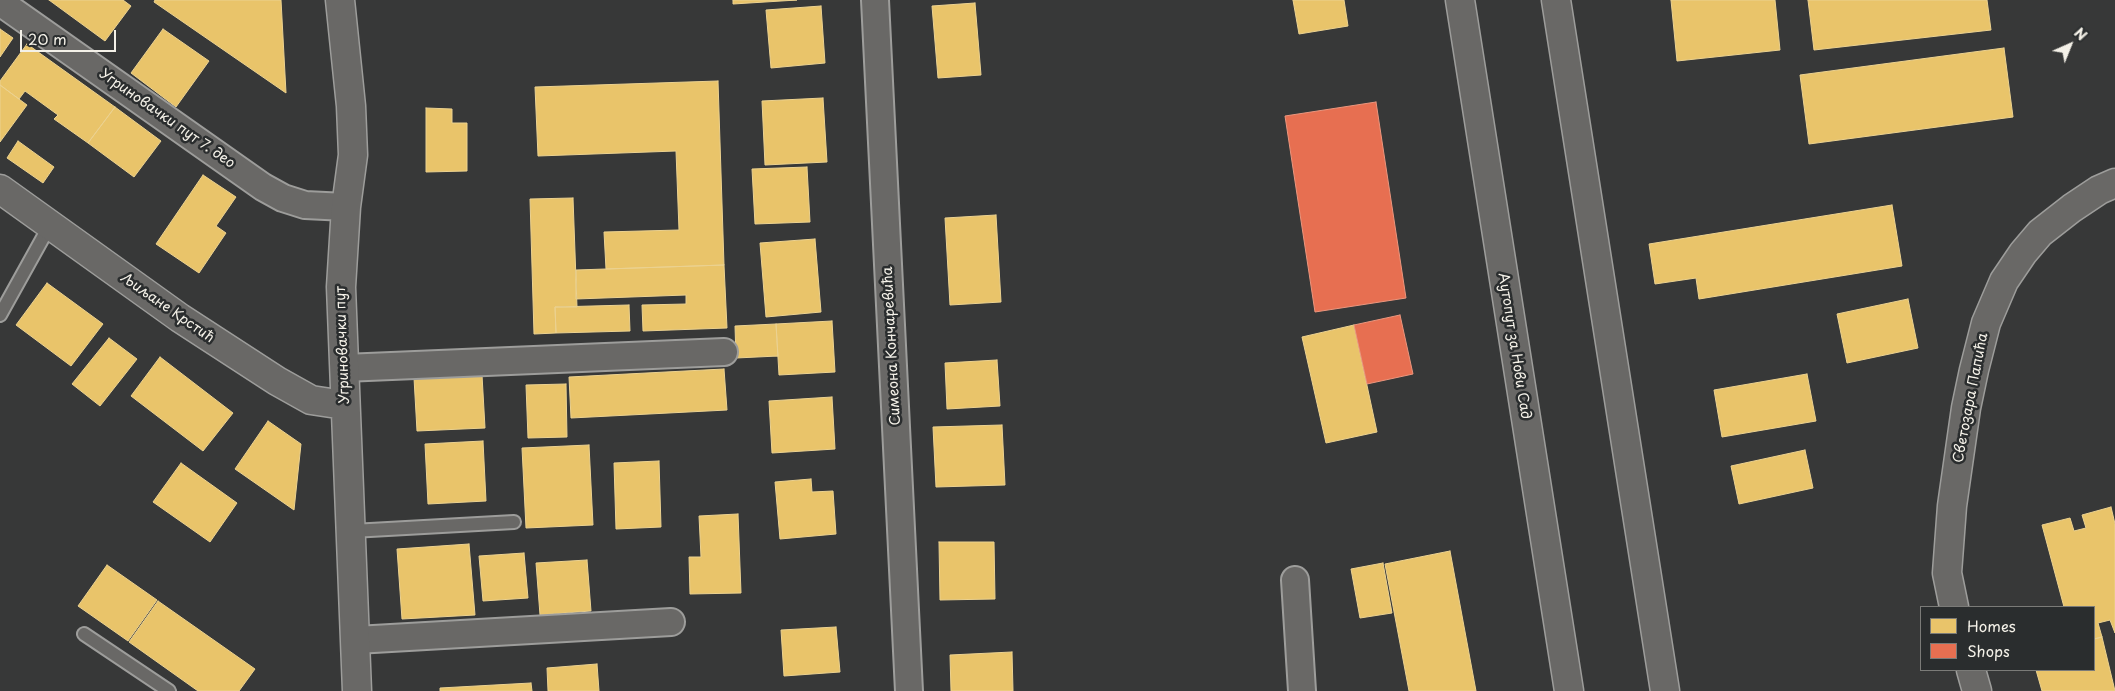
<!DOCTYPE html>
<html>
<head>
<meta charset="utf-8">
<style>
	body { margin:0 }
	#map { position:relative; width:2115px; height:691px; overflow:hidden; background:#373838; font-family:"Playpen Sans",sans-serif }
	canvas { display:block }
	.legend { position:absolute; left:1920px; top:606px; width:175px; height:65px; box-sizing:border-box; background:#2a2d2e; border:1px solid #7b7b78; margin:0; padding:6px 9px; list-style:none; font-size:15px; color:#f4f1e8 }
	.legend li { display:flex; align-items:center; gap:10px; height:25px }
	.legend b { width:25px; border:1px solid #7b7b78 }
	.north { position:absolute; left:2045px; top:20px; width:50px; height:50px; -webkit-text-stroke:4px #2a2d2e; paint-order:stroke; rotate:44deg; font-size:14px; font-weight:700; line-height:20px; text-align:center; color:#f4f1e8 }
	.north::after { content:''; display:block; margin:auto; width:18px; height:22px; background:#f4f1e8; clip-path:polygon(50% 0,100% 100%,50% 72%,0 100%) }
	.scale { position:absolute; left:20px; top:30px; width:96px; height:22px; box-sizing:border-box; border:2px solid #f4f1e8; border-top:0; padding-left:6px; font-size:15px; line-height:18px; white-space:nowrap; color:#f4f1e8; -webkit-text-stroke:4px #2a2d2e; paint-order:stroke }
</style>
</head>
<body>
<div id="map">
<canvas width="2115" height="691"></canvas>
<ul class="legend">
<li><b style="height:14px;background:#e9c46a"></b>Homes</li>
<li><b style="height:14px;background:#e76f51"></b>Shops</li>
</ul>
<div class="north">N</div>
<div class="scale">20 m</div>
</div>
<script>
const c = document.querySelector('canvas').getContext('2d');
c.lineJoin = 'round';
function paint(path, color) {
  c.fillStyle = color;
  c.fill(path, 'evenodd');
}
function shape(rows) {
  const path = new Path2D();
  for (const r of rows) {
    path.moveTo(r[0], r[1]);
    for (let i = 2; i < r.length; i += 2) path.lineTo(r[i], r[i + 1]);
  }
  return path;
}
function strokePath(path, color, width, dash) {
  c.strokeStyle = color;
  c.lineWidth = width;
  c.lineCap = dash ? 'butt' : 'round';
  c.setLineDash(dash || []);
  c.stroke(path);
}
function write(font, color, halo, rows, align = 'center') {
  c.font = font + ' "Playpen Sans",sans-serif';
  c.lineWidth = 5;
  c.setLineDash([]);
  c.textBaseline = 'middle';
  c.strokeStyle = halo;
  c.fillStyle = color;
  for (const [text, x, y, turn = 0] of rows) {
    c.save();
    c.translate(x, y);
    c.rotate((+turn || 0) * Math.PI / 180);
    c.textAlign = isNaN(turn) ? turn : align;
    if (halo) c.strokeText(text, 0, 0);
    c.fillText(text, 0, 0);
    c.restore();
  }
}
const homes = shape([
	[49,0,123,0,131,6,105,41,49,0],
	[155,0,281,0,286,93,154,2,155,0],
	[733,0,797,0,733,4,733,0],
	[1293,0,1344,0,1348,26,1299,34,1293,0],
	[1671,0,1775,0,1780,50,1677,61,1671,0],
	[1808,0,1987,0,1991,30,1814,50,1808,0],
	[975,3,981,75,938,78,932,6,975,3],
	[821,6,825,63,771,68,766,10,821,6],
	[0,29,13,38,0,57,0,29],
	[163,29,209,61,176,107,131,73,163,29],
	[27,44,115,107,88,143,54,119,58,115,25,91,19,99,0,85,0,81,27,44],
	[2004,48,2013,117,1809,144,1800,75,2004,48],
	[718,81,724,265,606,269,604,232,679,230,676,151,538,156,535,87,718,81],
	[0,85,27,105,0,142,0,85],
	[823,98,827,162,765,165,762,101,823,98],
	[115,107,161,141,134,177,88,143,115,107],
	[426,108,452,109,452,123,467,123,467,171,426,172,426,108],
	[18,141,54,167,43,183,7,158,18,141],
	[807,167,810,222,755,224,752,169,807,167],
	[203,175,236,197,216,226,226,233,199,273,156,244,203,175],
	[573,198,577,307,555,307,556,333,534,334,530,199,573,198],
	[1892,205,1902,266,1699,299,1696,278,1655,284,1649,244,1892,205],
	[996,215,1001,302,950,305,945,218,996,215],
	[815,239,821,312,766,317,760,243,815,239],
	[724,265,727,328,643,331,642,305,686,304,686,295,576,299,576,270,724,265],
	[47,283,103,324,71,366,16,325,47,283],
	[1908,299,1918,348,1847,363,1837,314,1908,299],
	[629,305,630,331,556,333,555,307,629,305],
	[832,321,835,372,779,375,776,324,832,321],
	[776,324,778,356,736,358,735,326,776,324],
	[1354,325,1377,432,1326,443,1302,337,1354,325],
	[109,338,137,359,100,406,72,384,109,338],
	[160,357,233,413,203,451,131,396,160,357],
	[997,360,1000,406,947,409,945,363,997,360],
	[724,369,727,410,571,418,569,377,724,369],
	[1807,374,1816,421,1722,437,1714,390,1807,374],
	[482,375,485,428,417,431,414,378,482,375],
	[566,384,567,437,528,438,526,385,566,384],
	[832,397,835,449,772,453,769,401,832,397],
	[268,421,301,444,294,510,235,469,268,421],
	[1002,425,1005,485,936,487,933,427,1002,425],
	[483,441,486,501,428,504,425,444,483,441],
	[589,445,593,525,526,528,522,448,589,445],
	[1805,450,1813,488,1739,504,1731,466,1805,450],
	[659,461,661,527,616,529,614,463,659,461],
	[181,463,237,503,210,542,153,502,181,463],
	[811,479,812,492,833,491,836,534,780,539,775,482,811,479],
	[2111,507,2115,524,2115,633,2110,620,2098,623,2102,637,2094,639,2094,607,2064,607,2042,525,2070,518,2074,531,2086,528,2082,515,2111,507],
	[738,514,741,593,690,594,689,557,701,557,699,516,738,514],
	[939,542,994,542,995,599,940,600,939,542],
	[469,544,475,615,402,619,397,549,469,544],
	[1450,551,1476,691,1409,691,1385,564,1450,551],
	[524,553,528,598,483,601,479,556,524,553],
	[587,560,591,611,540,615,536,563,587,560],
	[1383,563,1392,613,1360,618,1351,569,1383,563],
	[107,565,157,600,128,641,78,606,107,565],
	[158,601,255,669,239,691,198,691,129,642,158,601],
	[836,627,840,672,784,676,781,630,836,627],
	[2102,637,2115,691,2042,691,2036,670,2094,670,2094,639,2102,637],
	[1012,652,1013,691,951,691,950,655,1012,652],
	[597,664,599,691,548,691,547,668,597,664],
	[531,683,532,691,440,691,440,688,531,683]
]);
paint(homes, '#e9c46a');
strokePath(homes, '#ecd290', 1);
const shops = shape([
	[1376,102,1406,298,1315,312,1285,116,1376,102],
	[1400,315,1413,374,1367,384,1354,325,1400,315]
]);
paint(shops, '#e76f51');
strokePath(shops, '#eb967e', 1);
const lane = shape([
	[0,315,50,225],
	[352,531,514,522],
	[84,634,169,691]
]);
const street = shape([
	[875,0,909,691],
	[0,2,263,187,283,198,305,205,346,207],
	[344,368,724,352],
	[1295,580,1302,691],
	[356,640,671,622]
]);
const secondary = shape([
	[340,0,351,106,353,155,346,207,341,287,357,691],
	[0,189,180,318,277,381,311,400,344,405],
	[1954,607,1947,573,1952,506,1966,408,1974,370,1986,323,2004,281,2023,253,2040,233,2072,208,2099,190,2115,183],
	[1971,670,1977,691]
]);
const primary = shape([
	[1460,0,1569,691],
	[1556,0,1665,691]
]);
strokePath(lane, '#9d9d9b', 16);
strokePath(street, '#9d9d9b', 30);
strokePath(secondary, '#9d9d9b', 31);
strokePath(primary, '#9d9d9b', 31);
strokePath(lane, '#696866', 12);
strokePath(street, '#696866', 26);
strokePath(secondary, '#696866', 28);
strokePath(primary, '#696866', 28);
write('14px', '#f4f1e8', '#2a2d2e', [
	["Угриновачки пут 7. део",167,119,35],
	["Љиљане Крстић",167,308,35],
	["Угриновачки пут",343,345,-92],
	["Симеона Кончаревића",892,346,-93],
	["Аутопут за Нови Сад",1514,346,81],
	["Светозара Папића",1971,398,-79]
]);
</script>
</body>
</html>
